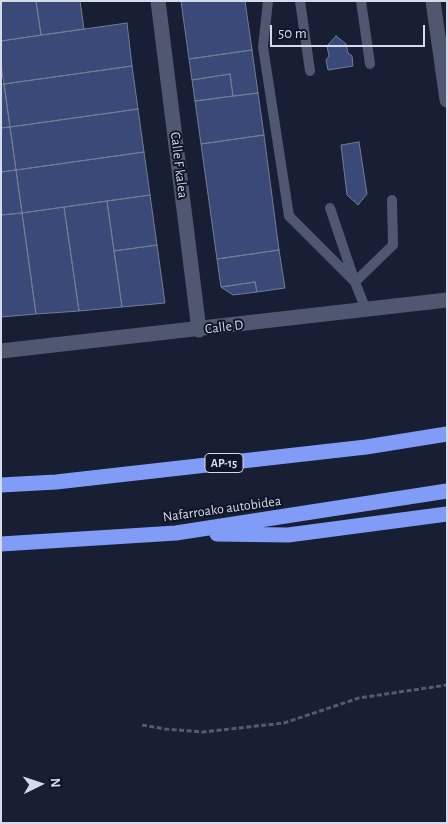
<!DOCTYPE html>
<html>
<head>
<meta charset="utf-8">
<style>
	body { margin:0 }
	#map { position:relative; width:448px; height:824px; overflow:hidden; background:#181e33; font-family:"Alegreya Sans",sans-serif }
	canvas { display:block }
	.frame { position:absolute; inset:0; border:2px solid #d6dbe9; pointer-events:none }
	.north { position:absolute; left:15px; top:759px; width:50px; height:50px; -webkit-text-stroke:4px #0f1528; paint-order:stroke; rotate:86deg; font-size:14px; font-weight:700; line-height:20px; text-align:center; color:#d6dbe9 }
	.north::after { content:''; display:block; margin:auto; width:18px; height:22px; background:#d6dbe9; clip-path:polygon(50% 0,100% 100%,50% 72%,0 100%) }
	.scale { position:absolute; left:270px; top:25px; width:155px; height:22px; box-sizing:border-box; border:2px solid #d6dbe9; border-top:0; padding-left:6px; font-size:15px; line-height:18px; white-space:nowrap; color:#d6dbe9; -webkit-text-stroke:4px #0f1528; paint-order:stroke }
</style>
</head>
<body>
<div id="map">
<canvas width="448" height="824"></canvas>
<div class="frame"></div>
<div class="north">N</div>
<div class="scale">50 m</div>
</div>
<script>
const c = document.querySelector('canvas').getContext('2d');
c.lineJoin = 'round';
function paint(path, color) {
  c.fillStyle = color;
  c.fill(path, 'evenodd');
}
function shape(rows) {
  const path = new Path2D();
  for (const r of rows) {
    path.moveTo(r[0], r[1]);
    for (let i = 2; i < r.length; i += 2) path.lineTo(r[i], r[i + 1]);
  }
  return path;
}
function strokePath(path, color, width, dash) {
  c.strokeStyle = color;
  c.lineWidth = width;
  c.lineCap = dash ? 'butt' : 'round';
  c.setLineDash(dash || []);
  c.stroke(path);
}
function write(font, color, halo, rows, align = 'center') {
  c.font = font + ' "Alegreya Sans",sans-serif';
  c.lineWidth = 4;
  c.setLineDash([]);
  c.textBaseline = 'middle';
  c.strokeStyle = halo;
  c.fillStyle = color;
  for (const [text, x, y, turn = 0] of rows) {
    c.save();
    c.translate(x, y);
    c.rotate((+turn || 0) * Math.PI / 180);
    c.textAlign = isNaN(turn) ? turn : align;
    if (halo) c.strokeText(text, 0, 0);
    c.fillText(text, 0, 0);
    c.restore();
  }
}
const building = shape([
	[1,1,36,1,41,35,1,41,1,1],
	[36,1,80,1,84,29,41,35,36,1],
	[181,1,245,1,252,50,189,59,181,1],
	[127,23,132,66,4,84,1,66,1,41,127,23],
	[336,36,346,44,348,53,352,56,353,66,328,70,326,60,329,56,327,46,336,36],
	[252,50,258,93,233,96,230,74,192,80,189,59,252,50],
	[132,66,138,109,10,127,4,84,132,66],
	[230,74,233,96,195,101,192,80,230,74],
	[1,84,4,84,10,127,1,128,1,84],
	[258,93,264,135,201,144,195,101,258,93],
	[138,109,144,152,16,170,10,127,138,109],
	[10,127,16,170,1,172,1,128,10,127],
	[264,135,279,250,217,259,201,144,264,135],
	[359,142,367,194,358,205,347,195,341,145,359,142],
	[144,152,150,195,22,213,16,170,144,152],
	[16,170,22,213,1,215,1,172,16,170],
	[150,195,157,245,114,251,107,201,150,195],
	[107,201,122,307,79,311,64,207,107,201],
	[64,207,79,311,36,314,22,213,64,207],
	[22,213,36,314,1,317,1,215,22,213],
	[157,245,165,303,122,307,114,251,157,245],
	[279,250,285,288,257,292,255,282,221,287,217,259,279,250],
	[255,282,257,292,233,295,221,287,255,282]
]);
paint(building, '#3a4977');
strokePath(building, '#747d96', 1);
strokePath(shape([
	[142,725,165,729,203,732,284,723,359,698,447,685]
]), '#555a6d', 3, [5, 2.5]);
strokePath(shape([
	[268,1,263,47,289,216,355,282,366,310],
	[300,1,310,71],
	[361,1,370,64],
	[330,208,355,282,393,245,392,200]
]), '#4f5870', 10);
strokePath(shape([
	[158,1,199,330],
	[433,1,447,100],
	[1,351,447,300]
]), '#4f5870', 15);
strokePath(shape([
	[1,485,56,482,366,447,447,434],
	[217,534,288,535,447,514],
	[1,544,176,533,447,491]
]), '#809cf6', 15);
for (const [x, y, w] of [
	[224,463,38]
]) {
  const box = new Path2D();
  box.roundRect(x - w / 2, y - 9.5, w, 19, 4);
  c.fillStyle = '#0f1528';
  c.fill(box);
  strokePath(box, '#d6dbe9', 1);
}
write('bold 12px', '#d6dbe9', null, [
	["AP-15",224,463]
]);
write('14px', '#d6dbe9', '#0f1528', [
	["Calle F kalea",179,165,83],
	["Calle D",224,327,-7],
	["Nafarroako autobidea",222,509,-8]
]);
</script>
</body>
</html>
